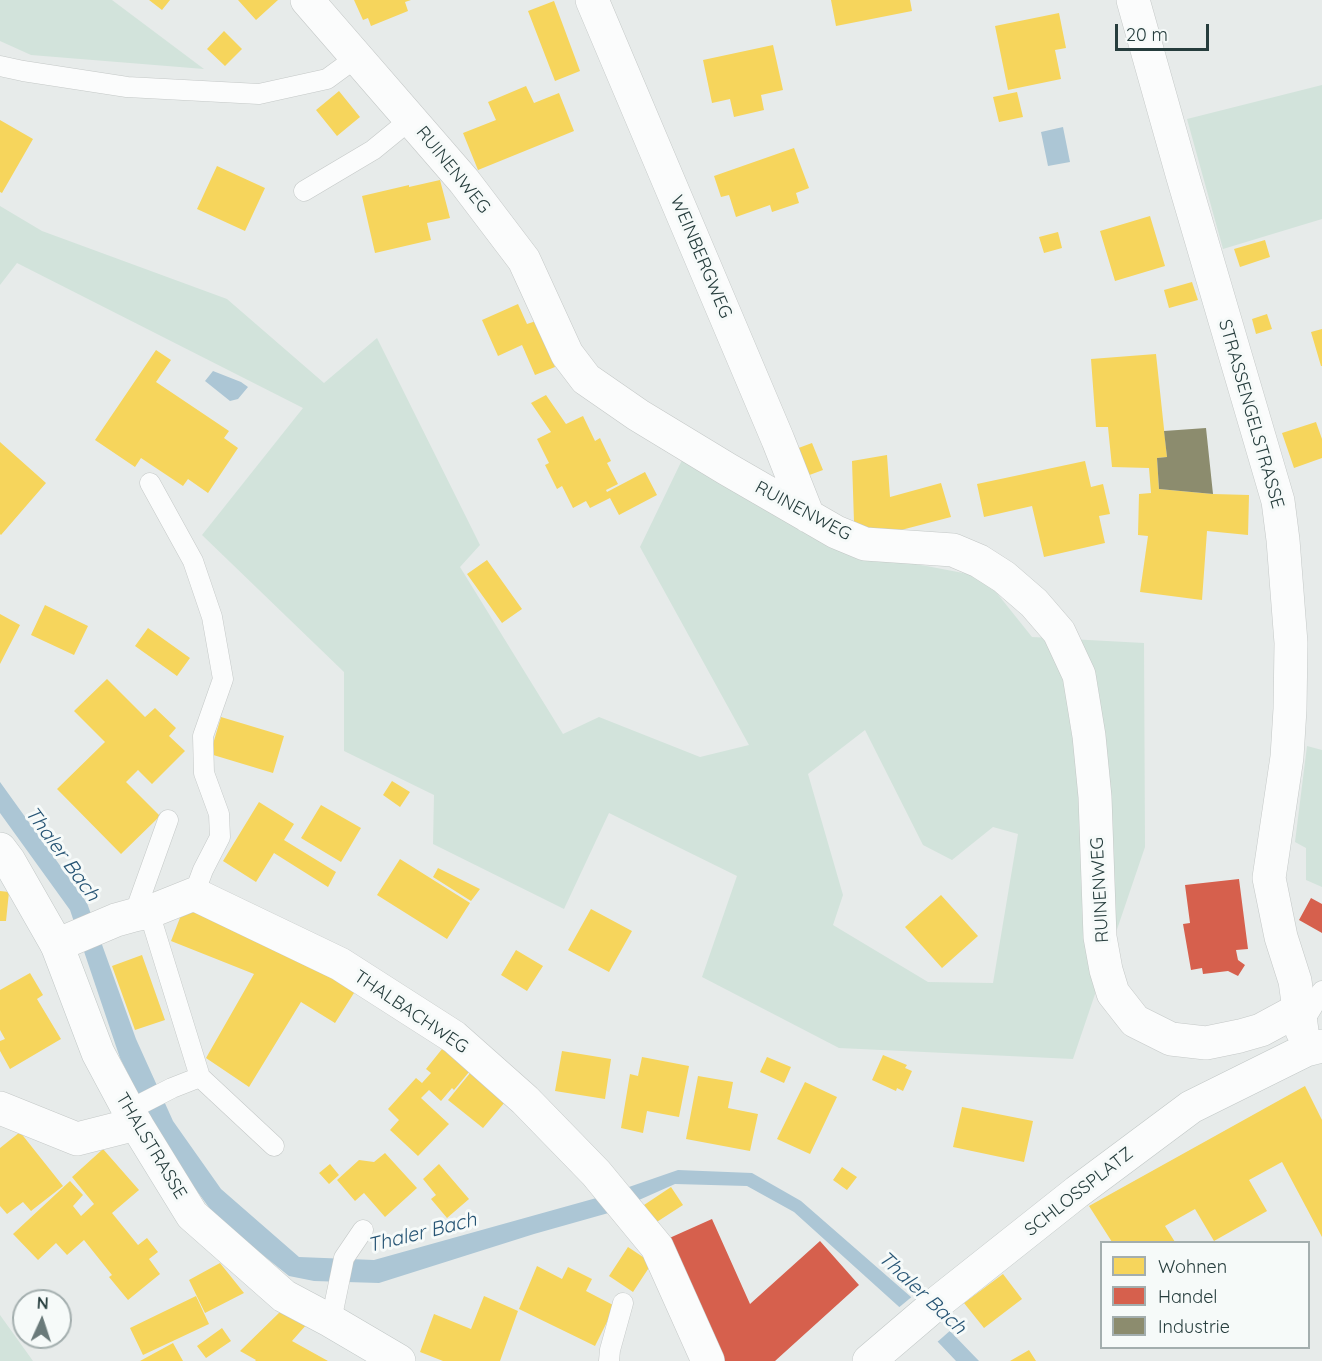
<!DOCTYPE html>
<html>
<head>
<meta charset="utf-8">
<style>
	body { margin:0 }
	#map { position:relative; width:1322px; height:1361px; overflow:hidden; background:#e7ebea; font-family:Quicksand,sans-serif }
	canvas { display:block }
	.legend { position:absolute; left:1100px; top:1241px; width:210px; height:108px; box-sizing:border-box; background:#f6faf9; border:2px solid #a3aeae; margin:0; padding:8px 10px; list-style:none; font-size:18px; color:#263d3d }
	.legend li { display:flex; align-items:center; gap:12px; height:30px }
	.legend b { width:30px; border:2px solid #a3aeae }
	.north { position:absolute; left:12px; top:1289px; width:60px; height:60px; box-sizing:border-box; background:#f6faf9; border:2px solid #a3aeae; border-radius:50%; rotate:3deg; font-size:16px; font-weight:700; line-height:24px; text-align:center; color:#263d3d }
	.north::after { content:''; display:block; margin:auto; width:21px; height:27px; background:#6a7a7a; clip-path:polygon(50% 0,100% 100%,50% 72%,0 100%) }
	.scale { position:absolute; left:1115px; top:24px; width:94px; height:27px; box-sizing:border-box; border:3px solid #263d3d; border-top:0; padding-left:8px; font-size:18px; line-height:21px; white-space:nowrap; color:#263d3d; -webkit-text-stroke:4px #f6faf9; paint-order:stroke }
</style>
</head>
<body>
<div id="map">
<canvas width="1322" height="1361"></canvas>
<ul class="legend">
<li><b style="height:16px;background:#f6d55c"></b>Wohnen</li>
<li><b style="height:16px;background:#d6604d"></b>Handel</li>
<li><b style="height:16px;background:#8c8c6e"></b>Industrie</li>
</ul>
<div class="north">N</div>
<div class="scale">20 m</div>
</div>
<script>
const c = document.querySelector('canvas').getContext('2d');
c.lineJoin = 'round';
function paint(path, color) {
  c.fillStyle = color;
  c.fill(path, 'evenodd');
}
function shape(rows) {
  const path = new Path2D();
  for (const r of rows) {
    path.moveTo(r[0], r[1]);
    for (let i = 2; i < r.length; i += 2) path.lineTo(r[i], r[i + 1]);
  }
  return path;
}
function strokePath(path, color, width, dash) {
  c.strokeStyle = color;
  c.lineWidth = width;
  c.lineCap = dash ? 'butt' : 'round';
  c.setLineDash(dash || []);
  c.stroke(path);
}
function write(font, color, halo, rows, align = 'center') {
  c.font = font + ' Quicksand,sans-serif';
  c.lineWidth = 6;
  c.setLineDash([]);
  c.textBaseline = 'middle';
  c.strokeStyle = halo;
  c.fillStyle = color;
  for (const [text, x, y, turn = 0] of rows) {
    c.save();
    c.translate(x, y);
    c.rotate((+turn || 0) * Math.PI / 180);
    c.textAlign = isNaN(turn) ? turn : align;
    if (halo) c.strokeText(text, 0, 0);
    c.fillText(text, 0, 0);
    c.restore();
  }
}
paint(shape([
	[0,0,112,0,204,69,31,55,0,41],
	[1322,85,1322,219,1223,249,1187,119],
	[0,206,42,231,227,299,324,383,377,338,480,545,460,567,563,734,599,717,700,757,749,745,640,547,682,460,853,552,984,577,1032,637,1144,643,1145,847,1073,1059,839,1048,702,977,737,876,609,813,564,909,433,844,434,795,344,751,344,672,202,535,303,408,17,263,0,285],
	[865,730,923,845,952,860,993,827,1018,834,993,983,928,982,833,925,843,895,808,774],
	[1307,746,1322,750,1322,887,1306,880,1306,848,1295,842],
	[0,1315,33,1361,0,1361]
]), '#d2e3db');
paint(shape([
	[1063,127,1070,162,1048,166,1041,132],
	[213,371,241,382,248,387,238,399,230,401,205,381],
	[0,782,87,903,136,1039,173,1121,221,1189,299,1257,374,1260,600,1197,678,1170,752,1173,801,1201,950,1331,979,1361,956,1361,938,1342,794,1212,747,1186,675,1184,612,1212,534,1234,379,1283,314,1281,289,1276,249,1244,213,1213,186,1176,158,1134,120,1058,70,910,0,813]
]), '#acc6d5');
paint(shape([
	[914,1295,952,1329,935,1344,897,1309]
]), '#e7ebea');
paint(shape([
	[149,0,170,0,162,10],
	[238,0,278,0,256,20],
	[354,0,411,0,405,2,408,11,371,26,368,18,363,20],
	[831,0,910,0,912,11,836,26],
	[554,1,580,71,555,81,528,11],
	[1059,13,1066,48,1055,50,1061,79,1008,90,995,26],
	[224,31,242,49,225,66,207,49],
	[773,45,783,90,761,95,764,110,734,117,730,99,712,103,703,60],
	[526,86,534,103,559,93,574,131,478,170,463,133,496,120,488,102],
	[339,91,360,117,337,136,316,110],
	[1017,92,1023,117,999,122,993,97],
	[0,120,33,139,2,193,0,192],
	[794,148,809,188,796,193,799,203,772,212,770,205,736,217,729,195,721,197,714,176],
	[217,166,265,188,245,231,197,209],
	[440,180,450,218,427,223,431,240,375,253,362,196,409,185,409,187],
	[1150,216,1165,266,1115,281,1100,231],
	[1058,232,1062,248,1044,253,1039,237],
	[1265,240,1270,257,1240,267,1234,249],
	[1192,282,1198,300,1169,308,1164,290],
	[518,304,527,324,536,321,555,367,535,375,522,345,498,356,482,320],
	[1267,314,1272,329,1256,334,1252,319],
	[1322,329,1322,366,1321,366,1311,332],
	[156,350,171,360,156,382,229,431,224,438,238,448,208,493,188,479,183,486,141,458,135,467,95,440],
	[1156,354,1167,457,1157,458,1159,489,1213,494,1249,495,1248,535,1207,531,1202,600,1140,592,1148,536,1138,535,1139,494,1151,493,1149,468,1112,467,1108,427,1096,427,1091,359],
	[546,395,566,424,583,416,595,441,600,438,611,461,607,463,618,484,606,490,607,492,645,472,657,495,619,515,610,498,590,508,586,501,573,508,562,486,557,489,545,465,549,463,537,439,551,432,531,403],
	[1316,422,1322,439,1322,458,1294,468,1282,433],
	[0,442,46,483,1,535,0,534],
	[812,443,823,470,804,477,793,450],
	[887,455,890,497,941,483,951,517,882,535,854,522,852,461],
	[1085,461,1091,487,1103,484,1110,514,1099,516,1105,543,1044,557,1032,506,984,517,977,484],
	[487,560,522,609,502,623,467,574],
	[45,605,88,626,74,655,31,635],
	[0,614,20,625,0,664],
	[148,628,190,658,177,676,135,646],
	[107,679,145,717,155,708,176,728,169,736,185,751,152,784,138,770,126,782,160,816,121,854,57,789,105,742,74,711],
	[221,717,284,736,273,773,210,754],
	[392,781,410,792,400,807,383,795],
	[259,802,294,824,284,840,336,872,328,887,274,853,256,882,223,861],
	[321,805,361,828,341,862,301,838],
	[400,859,470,903,447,939,377,895],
	[438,868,480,889,471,901,433,877],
	[0,891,9,892,6,921,0,921],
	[941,895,978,936,942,968,905,927],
	[202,907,359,985,335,1023,301,1002,249,1087,206,1058,254,974,171,941,183,910],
	[591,909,632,931,609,972,568,950],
	[516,950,543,966,527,991,501,975],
	[142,955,165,1020,135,1030,112,966],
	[30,973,43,995,37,999,61,1039,10,1069,0,1051,0,1041,5,1039,0,1030,0,990],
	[446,1044,474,1066,454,1090,452,1088,441,1101,429,1090,421,1098,449,1124,418,1156,390,1130,399,1120,388,1109,416,1078,422,1083,431,1073,426,1069],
	[562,1051,611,1059,605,1099,555,1091],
	[883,1055,907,1065,905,1068,912,1071,903,1091,897,1088,896,1091,872,1080],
	[642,1057,689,1066,679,1117,647,1111,643,1133,621,1128,630,1074,638,1076],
	[767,1057,791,1067,784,1083,760,1072],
	[475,1067,510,1096,483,1128,448,1100],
	[698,1076,733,1082,728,1108,758,1114,750,1151,686,1139],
	[805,1082,837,1097,810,1154,777,1139],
	[1305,1086,1322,1120,1322,1237,1282,1162,1249,1180,1267,1211,1214,1241,1195,1209,1165,1226,1175,1242,1112,1242,1089,1206],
	[962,1107,1033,1121,1024,1162,953,1147],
	[20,1132,63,1186,31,1211,23,1202,7,1214,0,1206,0,1148],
	[103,1149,139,1190,112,1213,138,1245,147,1238,158,1252,149,1259,160,1274,128,1300,109,1277,112,1275,84,1240,67,1255,56,1243,38,1260,13,1234,70,1181,83,1195,73,1206,81,1216,94,1204,72,1177],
	[385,1153,417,1188,385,1217,364,1193,355,1201,337,1180,359,1160,374,1162],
	[330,1164,339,1175,329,1184,319,1173],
	[439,1164,469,1199,447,1218,431,1199,436,1195,423,1179],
	[842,1167,857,1177,847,1190,833,1180],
	[671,1187,683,1205,649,1227,638,1209],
	[628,1247,652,1263,633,1292,609,1276],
	[220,1263,244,1293,205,1313,189,1280],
	[537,1266,562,1279,568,1267,592,1279,586,1291,615,1306,595,1346,519,1309],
	[1003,1274,1022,1299,984,1328,964,1303],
	[196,1296,209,1324,143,1355,130,1328],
	[484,1296,518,1311,500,1361,443,1361,420,1352,434,1314,471,1329],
	[282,1310,307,1324,292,1341,328,1361,255,1361,256,1360,240,1351],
	[222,1328,231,1341,206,1358,197,1346],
	[173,1343,183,1361,140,1361],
	[1029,1350,1036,1361,1010,1361]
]), '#f6d55c');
paint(shape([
	[1239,879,1248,949,1236,950,1238,960,1245,965,1238,976,1228,971,1203,974,1202,968,1191,970,1183,924,1190,923,1185,885],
	[1311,898,1322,904,1322,933,1299,920],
	[712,1219,750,1304,820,1241,859,1285,775,1361,720,1361,665,1240]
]), '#d6604d');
paint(shape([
	[1206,428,1213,494,1159,489,1157,458,1167,457,1164,431]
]), '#8c8c6e');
const service = shape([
	[0,66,23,71,127,87,259,94,327,79,357,57],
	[304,191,373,150,411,119],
	[150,483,193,561,212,617,223,679,203,736,204,773,219,814,220,837,203,870,194,894],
	[134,915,168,820],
	[1302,1024,1322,991],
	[200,1077,274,1146],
	[129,1110,172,1088,200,1077,149,912],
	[331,1321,344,1258,363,1230],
	[609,1361,610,1350,623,1303]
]);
const minor = shape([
	[307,0,464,181,524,260,567,354,586,379,638,415,727,469,836,532,865,544,953,550,979,561,1004,577,1034,603,1059,632,1079,675,1089,736,1095,797,1100,937,1106,970,1113,993,1135,1021,1171,1039,1206,1043,1240,1036,1261,1030,1298,1010],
	[592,0,778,440,808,516],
	[1133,0,1182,174,1278,501,1283,540,1291,643,1290,709,1287,757,1269,878,1281,937,1295,981,1302,1031],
	[57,945,116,920,134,915,149,912,194,894,340,964,454,1037,525,1100,596,1173,657,1247,708,1361],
	[0,1108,77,1139,136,1124]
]);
const secondary = shape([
	[0,849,9,861,57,945,98,1053,136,1124,192,1215,284,1296,331,1321,399,1361],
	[869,1361,937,1303,1077,1192,1191,1107,1306,1050,1322,1046]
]);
strokePath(service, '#c4c8c7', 21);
strokePath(minor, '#c4c8c7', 34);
strokePath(secondary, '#c1c7c6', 34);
strokePath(service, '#fbfcfc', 20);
strokePath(minor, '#fbfcfc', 33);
strokePath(secondary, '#fbfcfc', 33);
write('18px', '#263d3d', '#f6faf9', [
	["RUINENWEG",453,170,51],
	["WEINBERGWEG",701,257,67],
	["STRASSENGELSTRASSE",1251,414,74],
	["RUINENWEG",803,511,28],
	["RUINENWEG",1100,890,-93],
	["THALBACHWEG",411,1012,34],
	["THALSTRASSE",151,1146,59],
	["SCHLOSSPLATZ",1079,1192,-38]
]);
write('italic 20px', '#265474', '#f6faf9', [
	["Thaler Bach",62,854,54],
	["Thaler Bach",422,1233,-14],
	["Thaler Bach",922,1293,43]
]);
</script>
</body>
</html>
